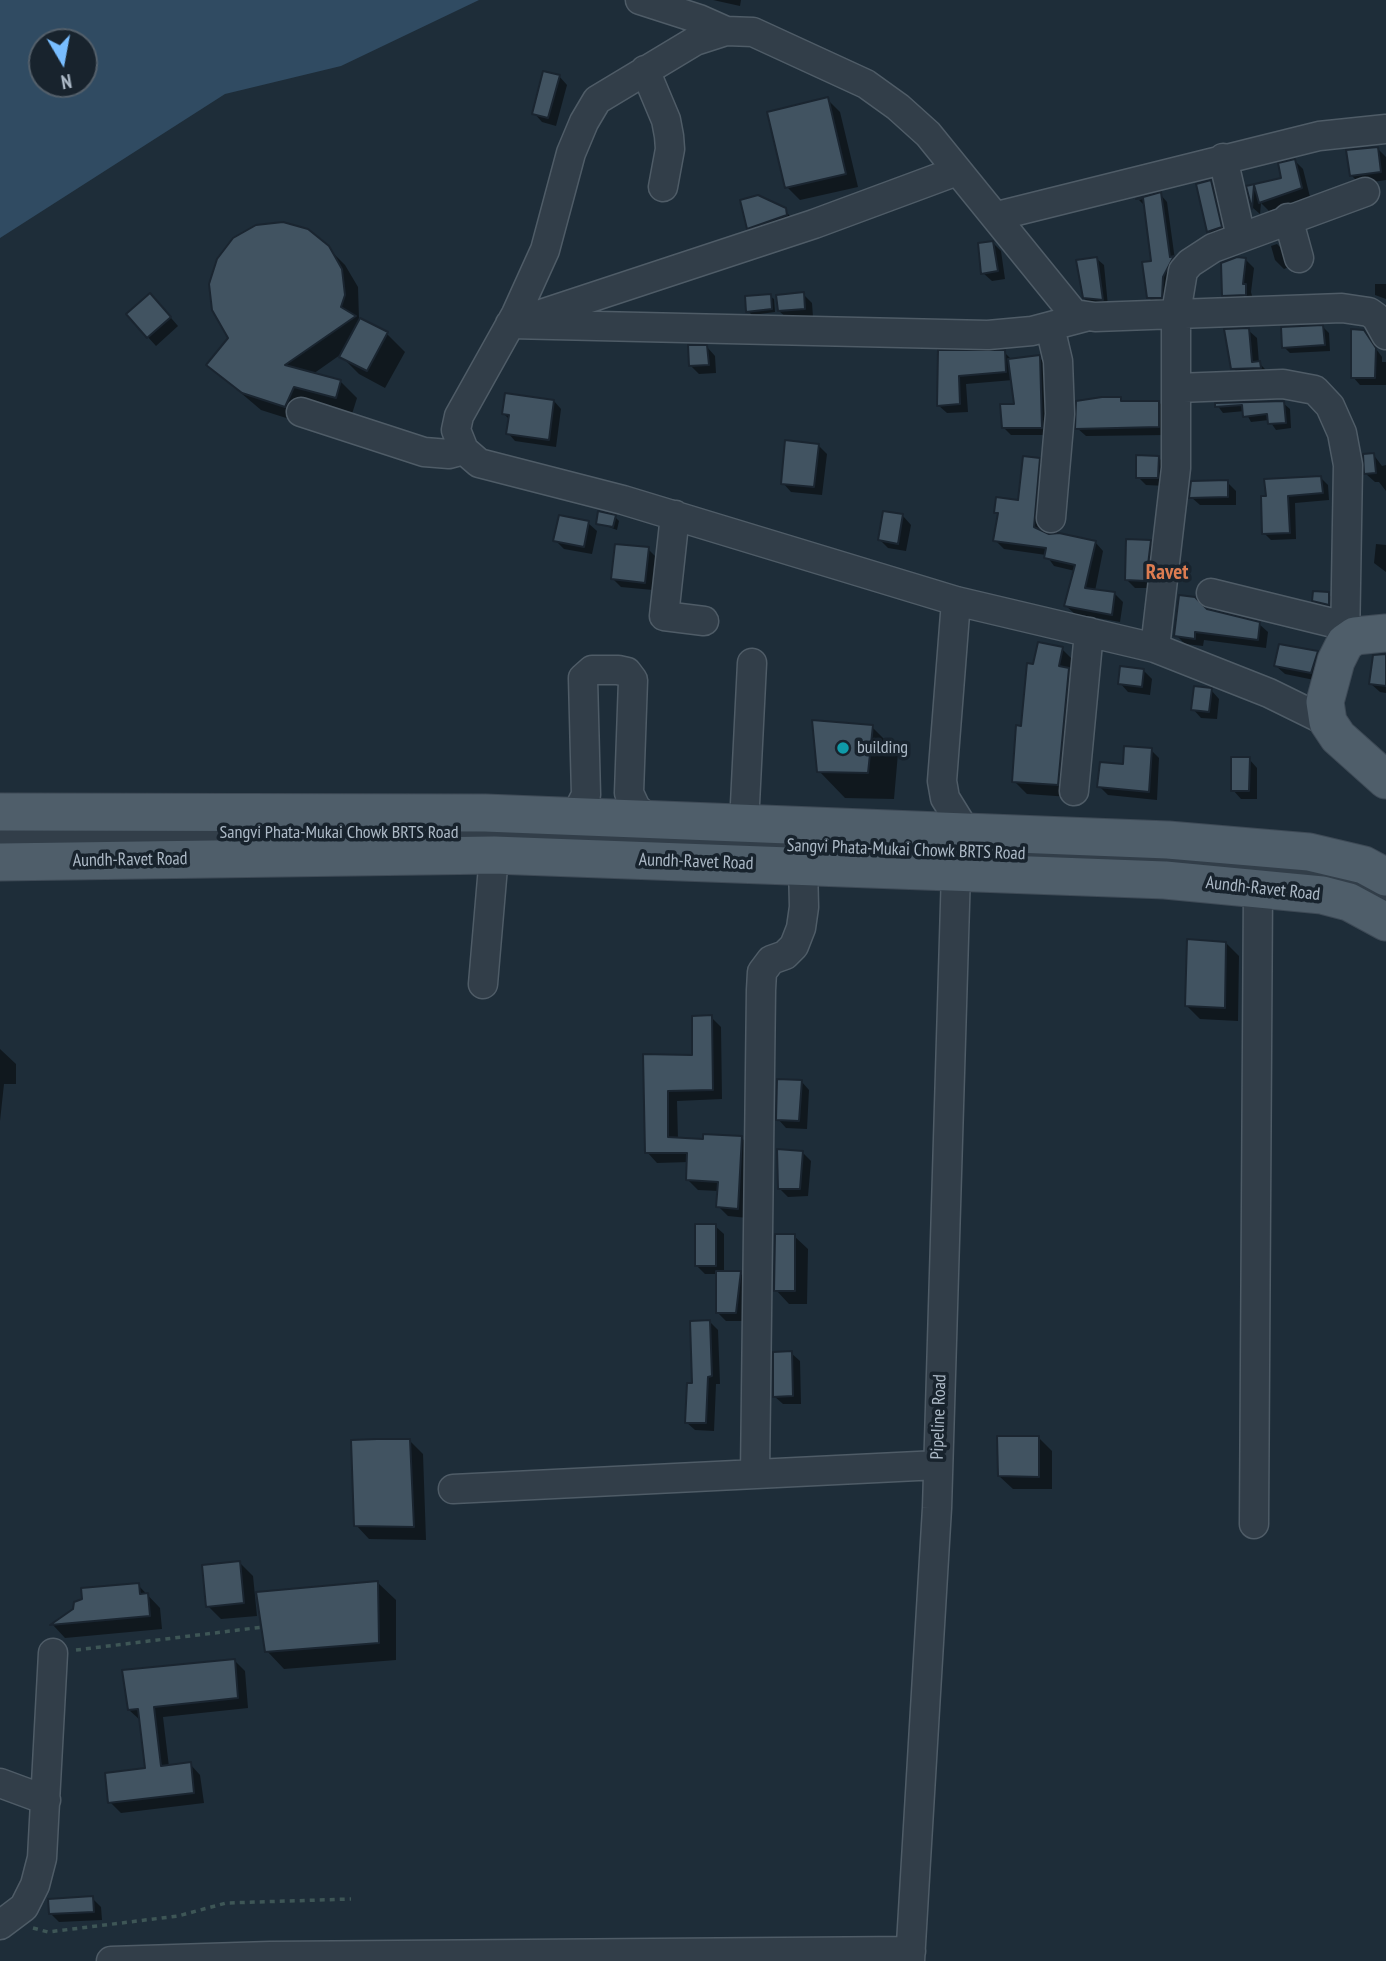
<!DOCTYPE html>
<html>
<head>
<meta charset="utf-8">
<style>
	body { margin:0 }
	#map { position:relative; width:1386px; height:1961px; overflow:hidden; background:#1e2d39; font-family:"PT Sans Narrow",sans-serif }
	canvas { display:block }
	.north { position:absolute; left:28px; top:28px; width:70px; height:70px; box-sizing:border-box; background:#18232d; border:2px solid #535f6a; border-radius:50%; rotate:170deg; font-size:19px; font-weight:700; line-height:28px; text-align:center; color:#acb9c6 }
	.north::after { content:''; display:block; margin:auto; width:24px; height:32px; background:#78bdff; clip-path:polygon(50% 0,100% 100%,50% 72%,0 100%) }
</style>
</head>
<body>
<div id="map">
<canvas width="1386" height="1961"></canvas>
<div class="north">N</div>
</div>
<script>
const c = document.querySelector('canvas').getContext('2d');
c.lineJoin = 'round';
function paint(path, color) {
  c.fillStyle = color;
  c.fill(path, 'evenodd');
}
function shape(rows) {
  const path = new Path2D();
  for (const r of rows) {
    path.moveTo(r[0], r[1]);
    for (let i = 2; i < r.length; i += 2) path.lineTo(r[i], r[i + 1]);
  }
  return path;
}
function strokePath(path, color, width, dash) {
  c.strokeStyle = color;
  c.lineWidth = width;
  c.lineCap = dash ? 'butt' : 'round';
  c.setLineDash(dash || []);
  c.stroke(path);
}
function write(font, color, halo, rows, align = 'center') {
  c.font = font + ' "PT Sans Narrow",sans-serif';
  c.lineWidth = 7;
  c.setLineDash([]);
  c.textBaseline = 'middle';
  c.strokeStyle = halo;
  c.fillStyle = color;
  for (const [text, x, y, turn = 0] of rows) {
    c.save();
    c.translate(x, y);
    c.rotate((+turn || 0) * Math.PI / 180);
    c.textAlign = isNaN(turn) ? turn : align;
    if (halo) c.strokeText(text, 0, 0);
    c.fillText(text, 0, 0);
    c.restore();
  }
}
paint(shape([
	[0,0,479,0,341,66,225,94,0,238],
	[42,42,84,42,84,84,42,84]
]), '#304b62');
paint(shape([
	[713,0,741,0,740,6],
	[559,76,567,85,556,126,542,122,534,113],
	[827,99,840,112,858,187,800,200,787,187],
	[1377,148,1386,157,1386,180,1360,184,1351,175],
	[1295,161,1303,169,1310,197,1269,211,1261,203,1260,214,1253,208,1249,187,1283,179],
	[1210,182,1219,190,1229,236,1217,240,1209,232,1198,185],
	[1160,194,1167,202,1175,260,1168,305,1156,305,1149,298,1153,263,1145,206,1139,200],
	[784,210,793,219,757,236,749,228],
	[993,243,1001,251,1005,279,992,281,983,273],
	[1277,244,1285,252,1289,267,1284,269,1275,260,1271,246],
	[327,247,345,265,358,287,359,319,387,334,405,352,385,388,359,374,340,355,313,374,340,381,357,398,352,414,311,403,302,423,261,410,208,365],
	[1097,259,1104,265,1108,306,1091,305,1084,298],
	[1245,259,1254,268,1251,292,1254,303,1233,304,1224,295],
	[1375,284,1386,284,1386,299,1375,295],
	[803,294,812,303,813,317,788,319,779,311],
	[770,296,774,299,775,312,752,315,748,311],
	[159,304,178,326,156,346,128,315],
	[1323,327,1329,333,1330,351,1290,353,1284,347],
	[1248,330,1257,338,1259,363,1268,372,1241,377,1233,368],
	[1363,331,1382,357,1382,362,1386,362,1386,385,1360,385,1353,377],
	[707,347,715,356,716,373,699,374,690,365],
	[1004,352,1013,361,1039,357,1047,365,1049,435,1011,435,1003,427,1016,405,1013,380,966,384,968,412,947,413,938,405,937,378],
	[1121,399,1125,403,1159,402,1167,411,1167,435,1086,436,1077,428],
	[554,401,561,409,556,447,515,441,508,433,510,420,504,414],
	[1283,403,1290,409,1291,428,1276,430,1269,420,1251,422,1245,411,1223,413,1217,405],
	[818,445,827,454,822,495,791,492,783,483],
	[1373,454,1382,466,1386,465,1386,491,1379,482,1375,482,1366,474],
	[1159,458,1167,466,1166,486,1146,485,1138,477],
	[1039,460,1047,468,1042,533,1095,542,1103,551,1095,591,1114,593,1123,602,1120,622,1075,614,1066,606,1075,571,1054,566,1046,555,1004,549,995,540,999,515,996,512,1020,502],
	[1321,478,1328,485,1329,500,1295,503,1296,539,1271,540,1264,533,1263,498],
	[1227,482,1236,491,1236,505,1200,505,1191,497],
	[903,516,911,525,906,551,888,548,880,540],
	[615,517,619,521,617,530,598,523],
	[588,523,597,531,592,554,564,549,555,540],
	[1150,542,1159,550,1154,588,1135,588,1127,580],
	[1376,544,1386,545,1386,572,1374,563],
	[648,549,657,558,653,590,621,587,613,579],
	[1328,594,1337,602,1337,612,1322,609,1314,600],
	[1206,611,1259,624,1268,632,1266,648,1204,640,1203,646,1185,644,1176,635],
	[1062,649,1075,662,1070,797,1027,794,1014,781,1034,666],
	[1317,652,1325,661,1319,681,1285,674,1276,666],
	[1386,659,1386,693,1380,692,1371,684],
	[1144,671,1152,679,1150,695,1128,692,1120,683],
	[1211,690,1219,699,1217,719,1201,718,1193,709],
	[872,727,898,753,894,799,845,798,819,771],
	[1151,750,1159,758,1157,800,1108,795,1099,786],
	[1249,759,1257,768,1257,799,1241,799,1233,790],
	[1226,943,1239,956,1238,1021,1200,1019,1186,1005],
	[711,1017,721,1027,722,1099,677,1101,678,1140,705,1141,741,1137,751,1148,748,1218,728,1216,718,1206,719,1191,698,1190,688,1180,689,1162,657,1163,647,1152,645,1056,694,1057],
	[0,1049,16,1064,16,1084,4,1084,0,1121],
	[801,1081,809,1090,807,1129,786,1128,778,1119],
	[803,1153,811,1161,808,1196,788,1197,779,1188],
	[715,1226,724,1234,724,1273,740,1273,749,1282,744,1321,726,1321,717,1312,717,1274,705,1274,696,1265],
	[794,1236,808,1249,807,1304,789,1304,776,1290],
	[710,1322,718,1330,720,1384,716,1384,714,1431,695,1430,686,1422],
	[791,1353,800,1361,801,1404,783,1404,774,1396],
	[1039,1438,1052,1451,1052,1489,1013,1489,999,1476],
	[410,1441,423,1454,426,1540,369,1539,356,1525],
	[239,1562,253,1576,257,1616,221,1619,208,1606],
	[378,1583,396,1600,396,1660,284,1669,267,1651],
	[138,1585,160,1608,162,1629,65,1638,53,1625,75,1610],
	[235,1661,245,1671,248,1708,163,1717,169,1767,190,1764,200,1775,204,1803,121,1813,110,1802,147,1769,140,1720,129,1710],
	[92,1898,101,1907,102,1920,59,1922,51,1914]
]), '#0007');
const building = shape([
	[543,71,560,75,548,118,532,114,543,71],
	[828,97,846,174,785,188,767,112,828,97],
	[1378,147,1381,172,1350,176,1346,150,1378,147],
	[1295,159,1302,188,1259,203,1254,185,1252,209,1246,186,1281,178,1278,163,1295,159],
	[1211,180,1222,227,1207,232,1196,184,1211,180],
	[1161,192,1170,257,1174,256,1163,277,1162,298,1147,298,1142,262,1151,261,1143,198,1136,199,1161,192],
	[758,195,786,208,787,215,747,229,740,200,758,195],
	[283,222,308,229,329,246,342,269,345,295,341,307,356,316,285,365,341,380,336,398,294,387,285,407,242,393,206,365,228,338,212,310,209,284,217,259,233,238,256,225,283,222],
	[993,241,998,271,981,274,978,243,993,241],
	[1097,257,1103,300,1083,298,1076,260,1097,257],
	[1237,257,1246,258,1243,284,1246,284,1246,295,1222,296,1221,263,1237,257],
	[804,292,805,309,778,311,776,295,804,292],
	[150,293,171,317,147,338,126,314,150,293],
	[771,294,772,309,746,312,745,296,771,294],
	[360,318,388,332,367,371,339,357,360,318],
	[1323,325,1325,345,1282,348,1281,327,1323,325],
	[1249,328,1252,362,1260,361,1261,368,1231,369,1224,329,1249,328],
	[1351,329,1364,330,1376,348,1375,378,1351,378,1351,329],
	[688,345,707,345,709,365,689,366,688,345],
	[938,350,1005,350,1006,372,959,376,960,404,937,406,938,350],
	[1040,355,1042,428,1002,428,1000,404,1014,404,1008,359,1040,355],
	[505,393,554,400,549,440,506,434,509,415,502,414,505,393],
	[1102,397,1121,397,1121,401,1159,401,1159,427,1075,429,1076,401,1102,397],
	[1284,401,1286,423,1268,424,1267,414,1243,417,1242,405,1215,407,1215,403,1284,401],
	[785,440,819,444,814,487,781,484,785,440],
	[1374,453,1376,473,1364,474,1363,454,1374,453],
	[1136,455,1159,456,1158,478,1136,478,1136,455],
	[1023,456,1040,458,1034,527,1049,534,1059,533,1096,541,1085,588,1115,592,1112,615,1064,606,1075,565,1044,558,1046,548,993,541,998,513,994,513,996,497,1018,500,1023,456],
	[1321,476,1323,493,1288,496,1290,533,1262,534,1261,496,1266,496,1264,479,1321,476],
	[1228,480,1228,497,1189,498,1191,481,1228,480],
	[598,511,616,515,613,527,596,524,598,511],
	[883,511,903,514,898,544,878,540,883,511],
	[559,515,589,521,584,547,553,541,559,515],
	[1126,539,1151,540,1146,581,1125,580,1126,539],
	[615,544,649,547,645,583,611,579,615,544],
	[1313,591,1329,592,1329,605,1312,601,1313,591],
	[1179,595,1195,597,1207,609,1260,622,1258,640,1195,632,1195,639,1174,636,1179,595],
	[1038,642,1063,647,1059,666,1069,668,1058,785,1012,782,1016,725,1021,726,1027,663,1033,664,1038,642],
	[1279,644,1318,651,1311,673,1274,666,1279,644],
	[1386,654,1386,686,1369,684,1373,655,1386,654],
	[1120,666,1144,669,1142,687,1118,684,1120,666],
	[1194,686,1212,688,1209,712,1191,710,1194,686],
	[812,720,873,725,868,773,817,772,812,720],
	[1124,746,1152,748,1149,792,1097,787,1100,762,1123,764,1124,746],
	[1231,757,1250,757,1249,791,1231,791,1231,757],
	[1187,939,1226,942,1225,1008,1185,1006,1187,939],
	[712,1015,713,1090,668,1091,668,1137,703,1139,703,1134,742,1136,738,1209,716,1207,718,1182,686,1180,687,1153,645,1153,643,1054,692,1055,692,1016,712,1015],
	[777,1079,802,1080,799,1121,776,1120,777,1079],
	[777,1149,803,1151,800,1189,778,1189,777,1149],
	[695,1224,716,1224,716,1266,695,1266,695,1224],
	[775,1234,795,1234,795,1291,774,1291,775,1234],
	[716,1271,741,1271,736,1313,716,1313,716,1271],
	[710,1320,712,1376,708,1377,706,1423,685,1423,687,1383,692,1383,690,1321,710,1320],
	[792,1351,793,1396,773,1397,773,1352,792,1351],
	[997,1436,1039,1436,1039,1477,998,1476,997,1436],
	[377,1439,410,1439,414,1527,354,1526,351,1440,377,1439],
	[240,1561,244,1603,206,1607,202,1565,240,1561],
	[378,1581,379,1643,265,1652,256,1592,378,1581],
	[139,1583,140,1594,148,1593,150,1616,50,1625,73,1609,74,1602,82,1599,81,1588,139,1583],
	[235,1659,238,1698,154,1707,161,1766,191,1762,194,1793,108,1803,105,1773,145,1768,138,1709,128,1710,122,1670,235,1659],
	[93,1896,94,1912,49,1914,48,1899,93,1896]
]);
paint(building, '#415361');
strokePath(building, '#1a2530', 2);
const minor = shape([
	[640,0,699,19,726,31],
	[645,70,666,120,669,136,670,149,663,187],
	[1223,158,1241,237],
	[997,216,1319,136,1386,129],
	[1288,218,1299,258],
	[529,318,814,224,957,171],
	[510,324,988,335,1032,331,1085,317],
	[1050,327,1058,361,1060,414,1051,518],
	[1177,388,1283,384,1315,390,1330,406,1342,433,1348,465,1345,643],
	[301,412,424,452,449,454,464,450],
	[675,515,664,616,704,621],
	[1211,593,1345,626],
	[956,601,942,781,945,798,966,832],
	[1155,648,1176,468,1176,313,1183,271,1190,263,1213,248,1365,192],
	[1328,722,1269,693,1155,648,956,601,623,500,479,463,464,450,456,430,459,416,516,314,545,250,571,153,584,122,597,100,695,41,726,31,753,32,866,84,898,107,928,134,1074,314,1095,317,1342,308,1369,312,1376,317,1386,335],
	[1074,791,1089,632],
	[575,817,586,795,583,678,592,670,618,670,627,672,633,680,629,793,636,808,650,820],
	[744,824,752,663],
	[0,832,485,833,1166,860,1326,875,1356,883,1386,899],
	[483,984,494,855],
	[755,1474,761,990,762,972,771,960,785,955,794,946,801,928,804,907,803,865],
	[453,1489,938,1465],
	[1254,1524,1258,888],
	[0,1783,46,1800],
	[0,1925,24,1907,35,1885,42,1858,53,1653],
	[111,1961,270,1956,911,1951],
	[910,1961,937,1508,956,871]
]);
const major = shape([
	[1386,633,1355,636,1345,643,1336,661,1325,702,1328,722,1338,737,1386,780],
	[0,812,485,813,1168,840,1309,852,1364,865,1386,877],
	[0,862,494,855,1165,880,1322,895,1349,902,1386,922]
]);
strokePath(minor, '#4f5c67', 31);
strokePath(major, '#3e4a56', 39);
strokePath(shape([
	[76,1650,263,1627],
	[33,1928,48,1932,178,1916,226,1903,351,1899]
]), '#3e5656', 3.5, [5, 5]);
strokePath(minor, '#323e49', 28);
strokePath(major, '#4f5e6a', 37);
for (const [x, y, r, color] of [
	[843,748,7,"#0f9aa8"]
]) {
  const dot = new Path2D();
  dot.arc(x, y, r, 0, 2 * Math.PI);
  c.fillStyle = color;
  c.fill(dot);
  strokePath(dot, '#18232d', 2.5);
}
write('18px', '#acb9c6', '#18232d', [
	["building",857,748]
], 'left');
write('18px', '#acb9c6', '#18232d', [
	["Sangvi Phata-Mukai Chowk BRTS Road",339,833],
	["Sangvi Phata-Mukai Chowk BRTS Road",906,850,2],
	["Aundh-Ravet Road",130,860,-1],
	["Aundh-Ravet Road",696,862,2],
	["Aundh-Ravet Road",1263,889,6],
	["Pipeline Road",939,1417,-88]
]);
write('bold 21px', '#dc7c51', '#18232d', [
	["Ravet",1167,573]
]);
</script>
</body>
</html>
